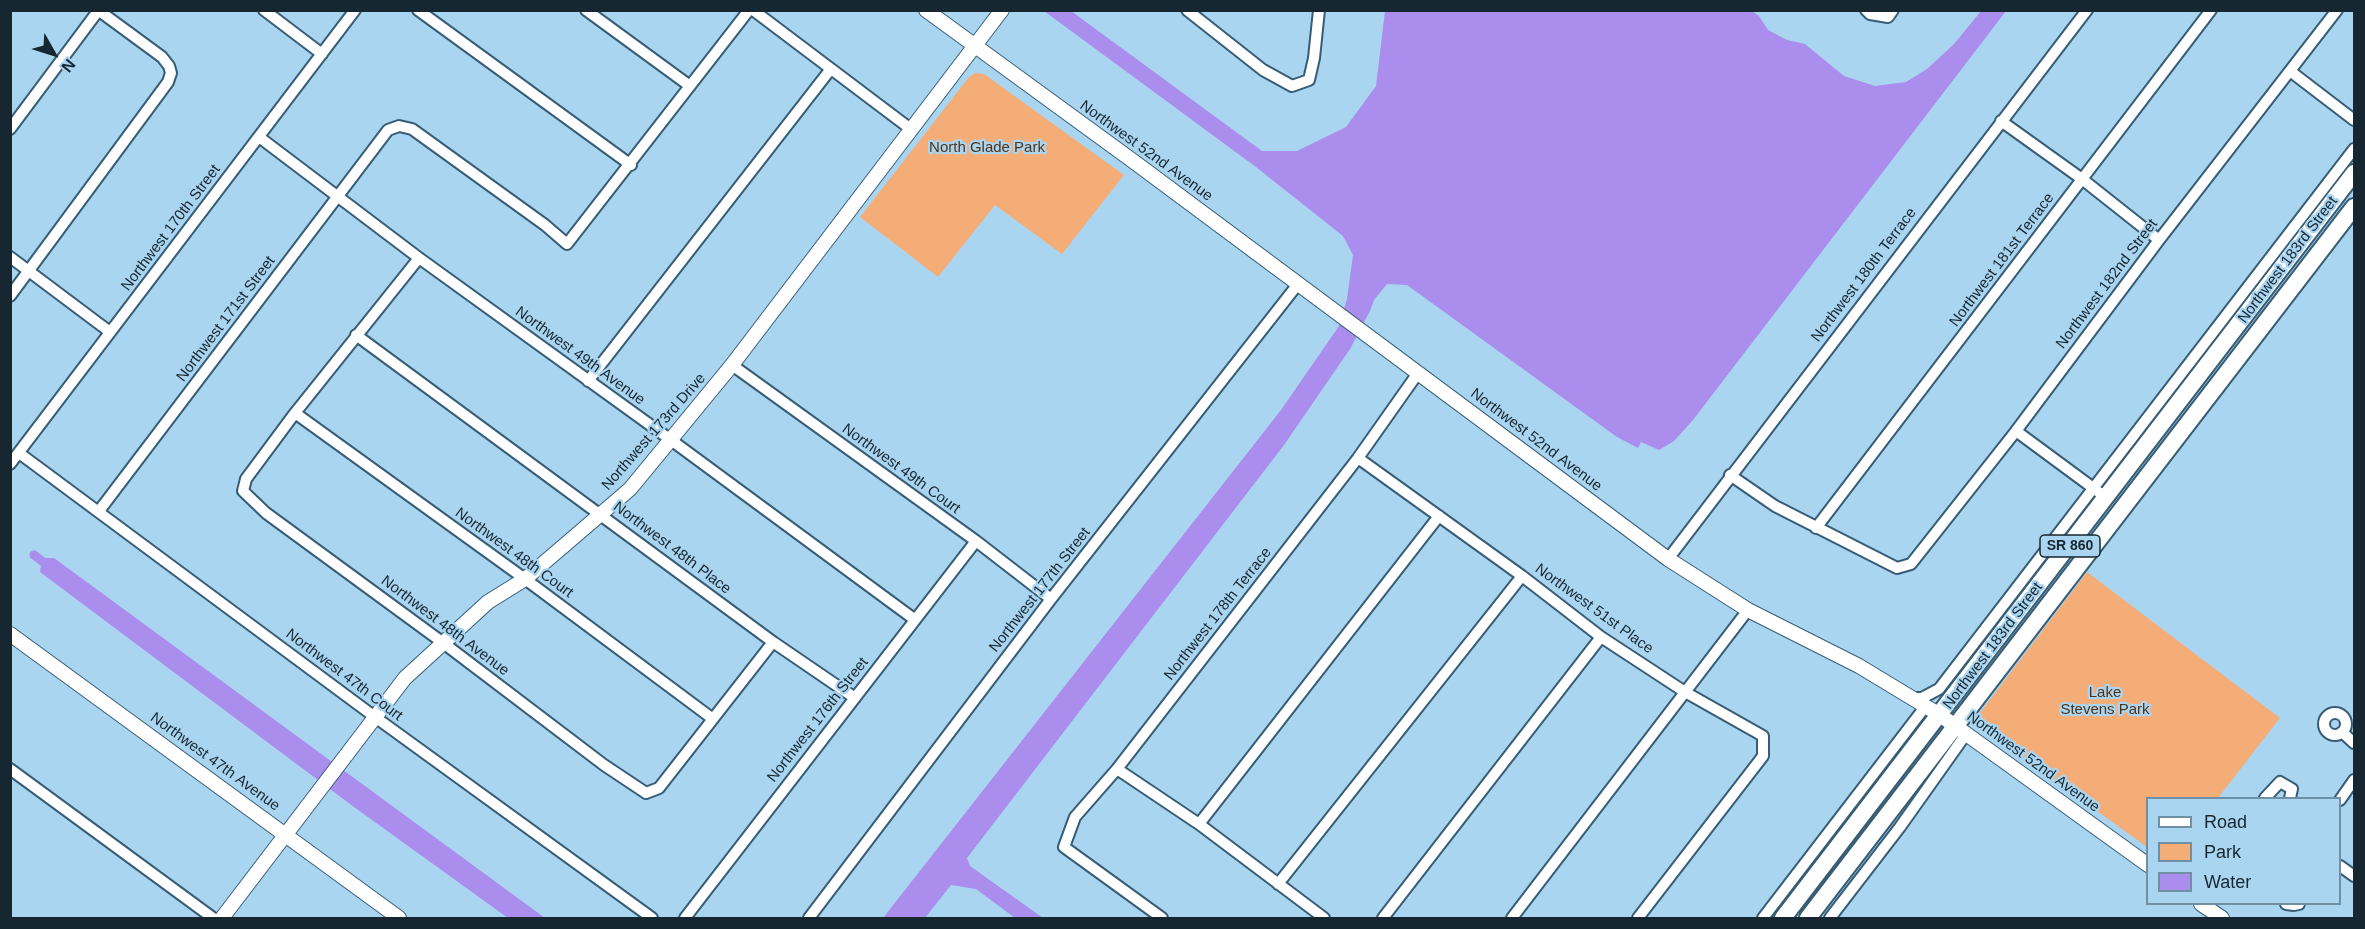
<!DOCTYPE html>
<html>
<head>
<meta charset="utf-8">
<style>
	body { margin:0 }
	#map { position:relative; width:2365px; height:929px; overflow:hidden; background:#aad5f1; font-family:Helvetica,sans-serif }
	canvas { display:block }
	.frame { position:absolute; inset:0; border:12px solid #162731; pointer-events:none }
	.legend { position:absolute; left:2146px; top:797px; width:195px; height:108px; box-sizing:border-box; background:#aad5f1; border:2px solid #6f8fa4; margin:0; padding:8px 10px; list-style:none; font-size:18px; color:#162731 }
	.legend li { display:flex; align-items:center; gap:12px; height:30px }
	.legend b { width:30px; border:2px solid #6f8fa4 }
	.north { position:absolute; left:24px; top:24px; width:60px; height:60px; -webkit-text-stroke:4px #aad5f1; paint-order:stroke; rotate:129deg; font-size:16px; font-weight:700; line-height:24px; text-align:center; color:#162731 }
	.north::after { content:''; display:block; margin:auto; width:21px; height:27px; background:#162731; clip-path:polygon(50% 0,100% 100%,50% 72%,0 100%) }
</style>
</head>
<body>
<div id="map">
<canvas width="2365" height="929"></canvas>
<div class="frame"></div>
<ul class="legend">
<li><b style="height:8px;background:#fff"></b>Road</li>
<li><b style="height:16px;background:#f5ad77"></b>Park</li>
<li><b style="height:16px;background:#aa8dec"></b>Water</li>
</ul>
<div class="north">N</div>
</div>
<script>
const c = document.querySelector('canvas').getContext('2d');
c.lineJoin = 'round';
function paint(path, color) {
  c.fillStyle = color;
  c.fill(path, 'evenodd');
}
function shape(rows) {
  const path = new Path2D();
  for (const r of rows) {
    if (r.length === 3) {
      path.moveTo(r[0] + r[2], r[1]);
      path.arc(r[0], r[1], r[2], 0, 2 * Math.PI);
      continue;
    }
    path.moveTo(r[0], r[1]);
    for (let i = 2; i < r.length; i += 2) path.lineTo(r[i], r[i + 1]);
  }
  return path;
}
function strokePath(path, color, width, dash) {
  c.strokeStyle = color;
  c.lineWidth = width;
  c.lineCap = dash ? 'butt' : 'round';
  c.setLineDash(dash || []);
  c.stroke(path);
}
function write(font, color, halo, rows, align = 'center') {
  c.font = font + ' Helvetica,sans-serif';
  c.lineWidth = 4.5;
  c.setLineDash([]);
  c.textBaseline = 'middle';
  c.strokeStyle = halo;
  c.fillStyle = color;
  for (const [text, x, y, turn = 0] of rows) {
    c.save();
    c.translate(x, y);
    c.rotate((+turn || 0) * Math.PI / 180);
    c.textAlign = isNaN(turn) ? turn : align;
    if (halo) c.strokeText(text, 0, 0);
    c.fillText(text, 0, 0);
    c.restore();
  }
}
paint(shape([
	[975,73,984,74,1124,175,1062,254,995,205,938,277,860,217,969,77],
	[2087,572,2280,718,2218,798,2148,798,2147,847,1973,722]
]), '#f5ad77');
paint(shape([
	[1044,11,1071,11,1262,151,1297,151,1346,127,1376,86,1385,11,1752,11,1759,16,1768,30,1787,40,1805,44,1844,76,1875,86,1906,82,1927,69,1954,44,1981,11,2006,11,1693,420,1674,441,1659,450,1641,442,1638,448,1617,437,1407,285,1387,284,1374,300,1370,311,1350,349,1284,445,967,858,970,866,1043,918,1015,918,976,889,951,885,925,918,883,918,1281,410,1339,326,1347,299,1353,255,1343,236,1256,167],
	[42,558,54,558,545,918,508,918,354,807,40,572]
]), '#aa8dec');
strokePath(shape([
	[34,555,50,567]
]), '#aa8dec', 9);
const street = shape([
	[264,10,322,54],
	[418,10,631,165],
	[586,10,690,86],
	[753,10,912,130],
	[1187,10,1263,70,1292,86,1309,80,1314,58,1319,10],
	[1866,10,1870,14,1888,17,1893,10],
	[2290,71,2354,120],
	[2001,121,2082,179,2159,240],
	[10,129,98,11],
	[259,137,419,258,671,440,914,619],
	[10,257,110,332],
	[419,258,295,413,246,479,243,491,266,513,442,642,604,765,646,793,659,788,773,642],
	[10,296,168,82,171,73,169,66,162,57,98,10],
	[356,335,773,642,855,698],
	[732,365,976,541,1051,599],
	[588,381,830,70],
	[295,413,525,579,713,719],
	[2016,431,2100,493],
	[19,453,375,717,652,918],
	[1358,458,1522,576,1601,637,1685,692,1763,736,1763,756,1638,918],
	[10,464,355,10],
	[1730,475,1775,506,1897,568,1911,564,2016,431,2159,240,2337,10],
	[99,511,388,130,399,126,412,129,545,225,567,244,749,10],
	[1816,528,2211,10],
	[1668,559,2087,10],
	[1912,698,1922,698,1939,689,2354,149],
	[2335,724,11],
	[2342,732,2354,743],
	[10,769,213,918],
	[1117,769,1199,824,1324,918],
	[2265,798,2280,782,2292,789,2290,798],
	[2340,800,2354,780],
	[1199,824,1439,516],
	[2340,866,2354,876],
	[1278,884,1522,576],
	[2286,904,2294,905,2299,904],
	[685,918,976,541],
	[809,918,1051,599,1298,284],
	[1162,918,1064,847,1075,817,1117,769,1358,458,1418,373],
	[1383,918,1601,637],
	[1512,918,1748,610],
	[1763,918,1925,707],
	[1830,918,1900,827,1966,734]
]);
const secondary = shape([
	[926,10,1133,161,1668,559,1748,610,1859,666,1940,715,2148,865],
	[10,634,399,918],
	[2201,904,2222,918],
	[222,918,405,678,488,602,525,579,630,489,732,365,1002,10]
]);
const primary = shape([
	[1783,918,2354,173],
	[1808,918,2354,207]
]);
strokePath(street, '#365d75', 14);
strokePath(secondary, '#365d75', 16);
strokePath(primary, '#365d75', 20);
strokePath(street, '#fff', 10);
strokePath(secondary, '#fff', 14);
strokePath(primary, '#fff', 16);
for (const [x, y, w] of [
	[2070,546,60]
]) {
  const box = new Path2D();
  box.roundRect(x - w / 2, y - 11, w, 22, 4.5);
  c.fillStyle = '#aad5f1';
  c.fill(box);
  strokePath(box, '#162731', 1.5);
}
write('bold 14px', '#162731', null, [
	["SR 860",2070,546]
]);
write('15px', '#553114', '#aad5f1', [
	["North Glade Park",987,148],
	["Lake",2105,693],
	["Stevens Park",2105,710]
]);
write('15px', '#162731', '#aad5f1', [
	["Northwest 52nd Avenue",1146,151,36],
	["Northwest 170th Street",171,228,-53],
	["Northwest 181st Terrace",2002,260,-53],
	["Northwest 183rd Street",2288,260,-53],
	["Northwest 180th Terrace",1864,275,-53],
	["Northwest 182nd Street",2107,284,-53],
	["Northwest 171st Street",226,319,-53],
	["Northwest 49th Avenue",580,356,36],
	["Northwest 173rd Drive",654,432,-49],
	["Northwest 52nd Avenue",1536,440,37],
	["Northwest 49th Court",901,469,36],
	["Northwest 48th Place",672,548,37],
	["Northwest 48th Court",514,553,36],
	["Northwest 177th Street",1040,590,-52],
	["Northwest 51st Place",1594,609,36],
	["Northwest 178th Terrace",1218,614,-52],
	["Northwest 48th Avenue",445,626,37],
	["Northwest 183rd Street",1993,646,-53],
	["Northwest 47th Court",344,675,37],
	["Northwest 176th Street",818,720,-52],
	["Northwest 47th Avenue",215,762,36],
	["Northwest 52nd Avenue",2033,762,36]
]);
</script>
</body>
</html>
